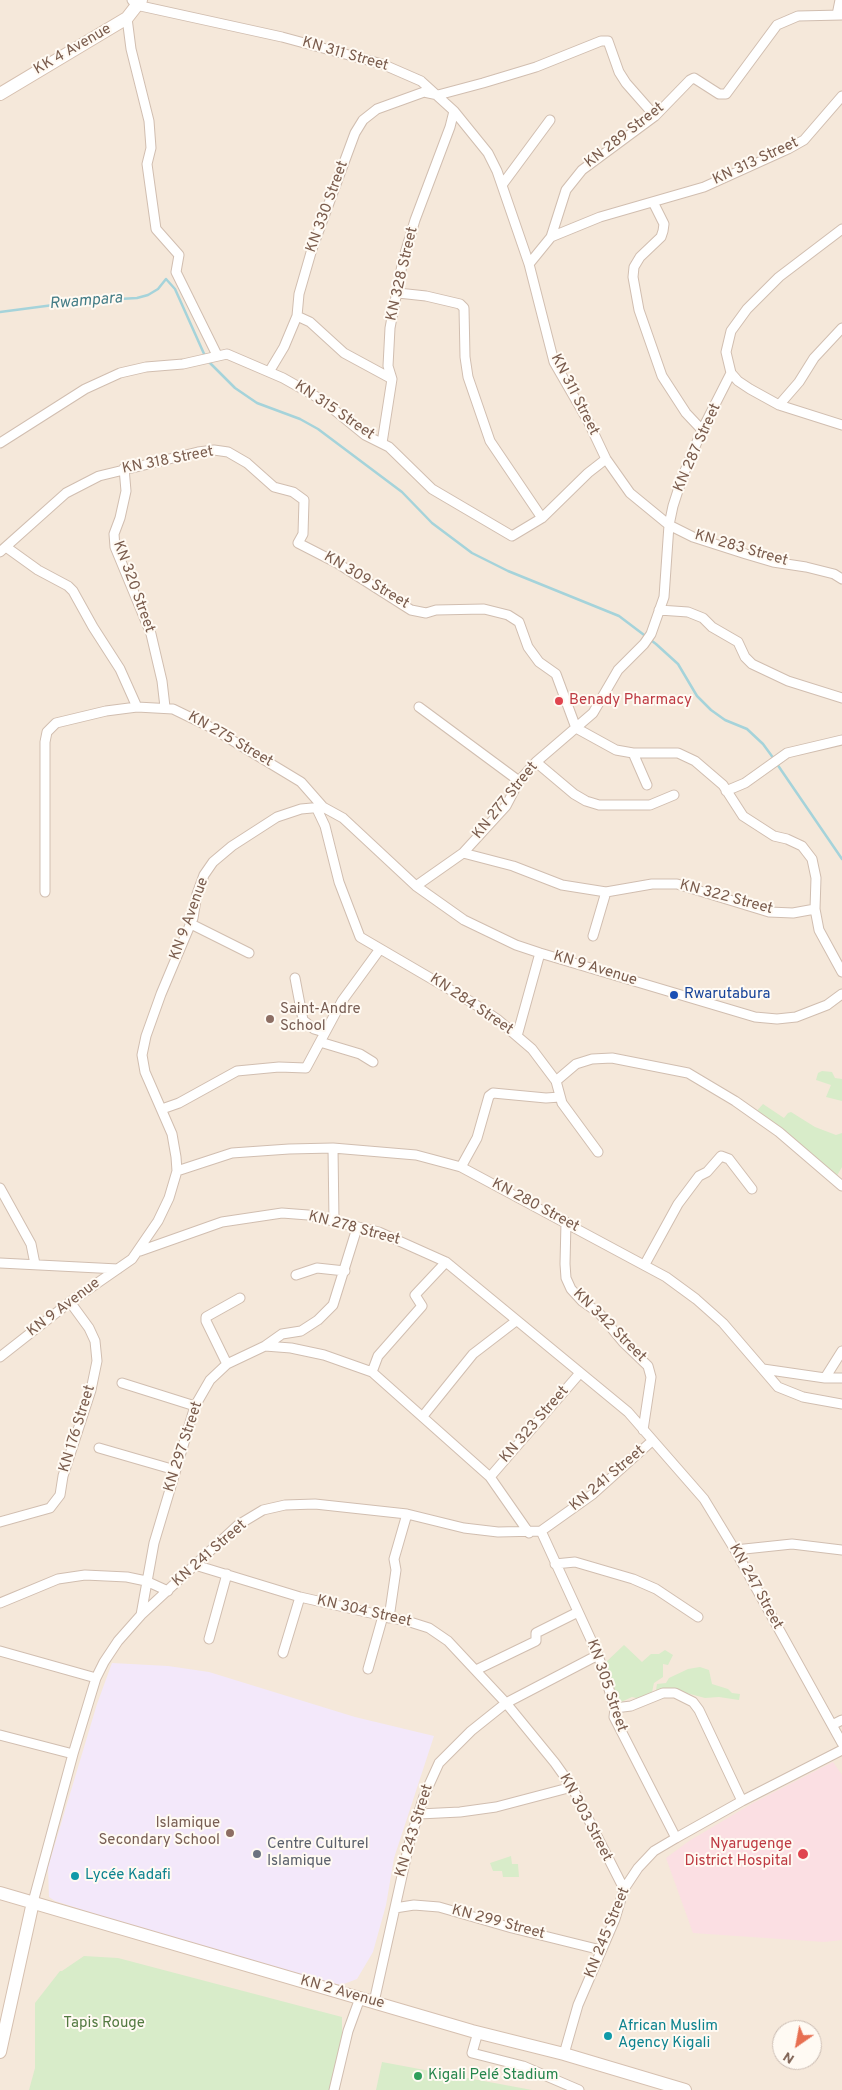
<!DOCTYPE html>
<html>
<head>
<meta charset="utf-8">
<style>
	body { margin:0 }
	#map { position:relative; width:842px; height:2090px; overflow:hidden; background:#fdf6ec; font-family:Overpass,sans-serif }
	canvas { display:block }
	.north { position:absolute; left:772px; top:2020px; width:50px; height:50px; box-sizing:border-box; background:#fffaf3; border:1px solid #cabbb1; border-radius:50%; rotate:213deg; font-size:14px; font-weight:700; line-height:20px; text-align:center; color:#7a5c4d }
	.north::after { content:''; display:block; margin:auto; width:18px; height:22px; background:#e76f51; clip-path:polygon(50% 0,100% 100%,50% 72%,0 100%) }
</style>
</head>
<body>
<div id="map">
<canvas width="842" height="2090"></canvas>
<div class="north">N</div>
</div>
<script>
const c = document.querySelector('canvas').getContext('2d');
c.lineJoin = 'round';
function paint(path, color) {
  c.fillStyle = color;
  c.fill(path, 'evenodd');
}
function shape(rows) {
  const path = new Path2D();
  for (const r of rows) {
    path.moveTo(r[0], r[1]);
    for (let i = 2; i < r.length; i += 2) path.lineTo(r[i], r[i + 1]);
  }
  return path;
}
function strokePath(path, color, width, dash) {
  c.strokeStyle = color;
  c.lineWidth = width;
  c.lineCap = dash ? 'butt' : 'round';
  c.setLineDash(dash || []);
  c.stroke(path);
}
function write(font, color, halo, rows, align = 'center') {
  c.font = font + ' Overpass,sans-serif';
  c.lineWidth = 4;
  c.setLineDash([]);
  c.textBaseline = 'middle';
  c.strokeStyle = halo;
  c.fillStyle = color;
  for (const [text, x, y, turn = 0] of rows) {
    c.save();
    c.translate(x, y);
    c.rotate((+turn || 0) * Math.PI / 180);
    c.textAlign = isNaN(turn) ? turn : align;
    if (halo) c.strokeText(text, 0, 0);
    c.fillText(text, 0, 0);
    c.restore();
  }
}
paint(shape([
	[0,0,842,0,842,2090,0,2090],
	[782,2030,812,2030,812,2060,782,2060]
]), '#f5e8da');
paint(shape([
	[112,1663,168,1666,209,1672,355,1717,434,1736,394,1858,386,1905,373,1952,357,1979,341,1985,204,1949,55,1901,49,1897,48,1867,97,1704]
]), '#f3e8fa');
paint(shape([
	[833,1762,842,1775,842,1940,824,1942,693,1933,666,1858,689,1841,753,1803]
]), '#fbdfe3');
paint(shape([
	[822,1071,832,1072,835,1078,842,1079,842,1101,826,1097,831,1085,816,1080,818,1073],
	[763,1104,784,1118,788,1113,791,1112,815,1127,836,1135,842,1133,842,1167,835,1179,755,1113],
	[624,1645,642,1662,651,1654,659,1654,665,1650,673,1655,668,1665,663,1664,663,1677,654,1683,652,1692,640,1699,632,1697,619,1703,605,1663],
	[700,1667,709,1670,712,1684,728,1689,732,1693,740,1694,739,1700,719,1697,705,1698,671,1689,656,1690,657,1684,666,1683,669,1678,688,1669],
	[511,1856,512,1864,518,1864,519,1877,503,1877,502,1871,493,1871,490,1863],
	[84,1956,118,1958,342,2017,342,2041,332,2090,29,2090,35,2068,35,2003,60,1971,62,1971],
	[382,2062,532,2090,376,2090]
]), '#d8ecc9');
strokePath(shape([
	[0,312,84,301,137,298,148,295,158,289,166,279,175,289,205,356],
	[208,361,235,388,257,403,300,419,318,429,402,492,432,523,472,553,508,571,619,616,656,644,678,664,697,696,711,710,725,720,747,729,763,744,774,759],
	[777,764,842,859]
]), '#a5d3da', 2.5);
const street = shape([
	[132,0,136,5,282,37,382,64,421,81,454,111,488,153,497,171,529,264,554,362,588,421,606,459,630,493,669,525,693,537,746,554,773,562,806,567,834,574,842,579],
	[837,15,840,0],
	[127,18,131,49,149,121,151,148,147,164,156,229,179,255,176,272,217,355],
	[502,185,550,120],
	[653,202,664,224,663,231,661,237,640,257,634,267,633,277,639,310,662,376,686,413,702,430],
	[842,229,779,277,747,309,731,331,726,352,731,373,738,381,750,389,779,405,842,425],
	[551,237,566,190,582,170,655,116,690,80,694,78,719,94,726,94,777,25,798,16,842,15],
	[529,264,551,237,600,217,704,187,788,149,804,140,842,96],
	[398,293,426,296,460,304,464,308,465,357,468,377,490,441,542,518],
	[297,316,310,322,344,353,392,379],
	[269,372,284,347,297,316,299,294,312,249,355,133,363,120,377,109,424,92,438,95,483,83,536,67,601,41,608,41,619,72,626,83,655,116],
	[779,405,799,382,814,358,842,328],
	[0,443,85,389,120,373,146,367,183,364,227,354,283,378,322,400,365,435,389,447,432,489,512,536,542,518,588,473,606,459],
	[382,443,392,379,388,366,390,328,403,260,415,220,450,127,454,111],
	[124,468,126,491,120,518,114,534,115,547,151,634,162,681,165,707],
	[6,547,38,570,68,586,73,591,93,627,120,669,137,707],
	[0,552,66,493,99,476,198,452,214,450,228,452,247,463,274,487,293,492,304,500,303,534,298,543,337,563,411,610,426,613,436,610,484,609,508,615,519,622,528,647,539,662,556,674,576,728,616,750,633,753,678,753,695,761,723,785,743,816,774,836,787,839,802,846,812,859,816,878,815,909,819,930,842,972],
	[659,610,688,612,703,618,712,627,738,642,745,657,752,664,788,681,842,698],
	[419,707,519,781],
	[633,753,647,785],
	[536,762,574,794,586,801,599,805,650,805,674,795],
	[726,791,745,783,787,753,842,740],
	[316,807,325,826,339,882,360,937,473,1003,497,1019,532,1049,556,1081,562,1103,598,1152],
	[463,853,513,866,562,885,606,892,652,884,677,884,769,912,793,913,815,909],
	[416,886,463,853,506,806,519,781,536,762,593,713,618,670,644,644,651,634,664,597,669,525,673,506,682,478,702,430,731,373],
	[45,892,45,742,47,732,56,723,106,711,137,707,173,709,210,727,301,782,323,807],
	[191,924,249,953],
	[593,936,606,892],
	[295,978,303,1020,314,1029,324,1032],
	[517,1036,540,953],
	[320,1042,360,1054,373,1062],
	[556,1081,576,1064,592,1059,612,1058,688,1073,735,1101,779,1132,842,1186],
	[162,1109,179,1103,237,1071,279,1067,306,1068,342,1001,380,949],
	[333,1148,334,1221],
	[461,1167,477,1138,489,1096,493,1093,546,1098,560,1097],
	[177,1171,232,1153,289,1149,333,1148,416,1155,461,1167,666,1277,696,1299,723,1323,778,1387,803,1397,842,1404],
	[0,1188,31,1244,35,1264],
	[566,1222,565,1264,566,1278,571,1289,582,1301,599,1313,623,1342,648,1366,651,1377,643,1430],
	[140,1251,222,1222,282,1213,308,1215,379,1232,446,1262,628,1412,704,1499,735,1550,842,1743],
	[0,1263,118,1269],
	[645,1264,678,1204,699,1176,707,1172,721,1156,729,1159,752,1189],
	[296,1275,317,1268,345,1271],
	[265,1346,282,1334,301,1331,318,1320,333,1305,357,1228],
	[0,1357,70,1302,132,1259,158,1221,169,1198,177,1171,176,1157,172,1134,145,1072,142,1055,146,1036,161,994,193,918,197,894,204,875,213,862,232,846,277,817,301,809,323,807,343,818,416,886,464,920,516,945,540,953,755,1017,777,1019,796,1017,827,1005,842,994],
	[227,1364,206,1321,206,1317,240,1298],
	[763,1369,825,1378,842,1378],
	[372,1372,378,1356,422,1306,415,1295,446,1262],
	[825,1378,842,1351],
	[122,1383,195,1406],
	[423,1416,473,1354,516,1321],
	[99,1448,175,1470],
	[490,1477,580,1373],
	[0,1522,50,1508,60,1495,63,1476,91,1390,97,1361,95,1341,89,1328,70,1302],
	[541,1531,598,1655,615,1708,614,1717,676,1838],
	[735,1550,792,1544,842,1550],
	[555,1564,575,1562,633,1579,656,1589,698,1617],
	[195,1565,300,1597,410,1622,429,1628,448,1641,506,1703,555,1763,572,1787,624,1889],
	[0,1603,58,1579,85,1575,127,1577,146,1581,168,1591],
	[141,1615,154,1543,195,1406,210,1380,227,1364,265,1346,291,1348,324,1355,372,1372,490,1477,529,1533],
	[389,1618,396,1570,394,1559,407,1514],
	[209,1639,227,1574],
	[0,1651,96,1678],
	[283,1653,300,1597],
	[368,1669,383,1616],
	[476,1670,536,1641,536,1633,578,1612],
	[615,1708,631,1706,663,1693,675,1693,693,1702,699,1710,742,1801],
	[832,1725,842,1720],
	[0,1735,73,1754],
	[419,1814,460,1812,496,1807,572,1787],
	[33,1902,73,1754,96,1678,104,1662,118,1641,141,1615,238,1525,263,1510,285,1505,315,1504,407,1514,464,1528,498,1532,541,1531,593,1494,652,1441],
	[395,1908,414,1905,439,1907,512,1928,601,1950],
	[374,2002,410,1840,424,1796,439,1763,471,1731,506,1703,598,1655],
	[478,2032,472,2053,523,2066,579,2090],
	[564,2054,578,2005,615,1919,624,1889,638,1868,654,1851,676,1838,742,1801,842,1750],
	[334,2090,348,2031,360,1998]
]);
const secondary = shape([
	[0,94,127,18,141,0],
	[0,1893,472,2031,564,2054,685,2090],
	[0,2052,33,1902]
]);
strokePath(street, '#d1beb0', 11);
strokePath(secondary, '#d6c0b0', 14);
strokePath(street, '#fff', 9);
strokePath(secondary, '#fff', 12);
for (const [x, y, r, color] of [
	[559,701,5,"#e0444e"],
	[674,995,5,"#1a4fb4"],
	[270,1019,5,"#8d6e63"],
	[230,1833,5,"#8d6e63"],
	[257,1854,5,"#6b7280"],
	[803,1854,6,"#e0444e"],
	[75,1876,5,"#0f9aa8"],
	[608,2036,5,"#0f9aa8"],
	[418,2076,5,"#2e9e5b"]
]) {
  const dot = new Path2D();
  dot.arc(x, y, r, 0, 2 * Math.PI);
  c.fillStyle = color;
  c.fill(dot);
  strokePath(dot, '#fffaf3', 2);
}
write('15px', '#7a5c4d', '#fffaf3', [
	["KK 4 Avenue",73,50,-30],
	["KN 311 Street",345,55,16],
	["KN 289 Street",625,136,-38],
	["KN 313 Street",756,162,-25],
	["KN 330 Street",328,207,-70],
	["KN 328 Street",403,274,-77],
	["KN 311 Street",574,395,63],
	["KN 315 Street",334,411,34],
	["KN 287 Street",698,448,-66],
	["KN 318 Street",168,461,-11],
	["KN 283 Street",741,549,16],
	["KN 309 Street",366,581,31],
	["KN 320 Street",133,587,70],
	["KN 275 Street",230,740,30],
	["KN 277 Street",506,801,-51],
	["KN 322 Street",726,898,15],
	["KN 9 Avenue",190,919,-70],
	["KN 9 Avenue",595,969,17],
	["KN 284 Street",471,1005,34],
	["KN 280 Street",535,1206,28],
	["KN 278 Street",354,1229,15],
	["KN 9 Avenue",64,1308,-37],
	["KN 342 Street",609,1326,45],
	["KN 323 Street",535,1425,-49],
	["KN 176 Street",78,1429,-73],
	["KN 297 Street",184,1447,-72],
	["KN 241 Street",608,1479,-40],
	["KN 241 Street",210,1554,-41],
	["KN 247 Street",755,1587,61],
	["KN 304 Street",364,1612,13],
	["KN 305 Street",606,1686,71],
	["KN 303 Street",585,1818,62],
	["KN 243 Street",415,1831,-73],
	["KN 299 Street",498,1923,15],
	["KN 245 Street",608,1933,-68],
	["KN 2 Avenue",342,1993,16]
]);
write('15px', '#be3a42', '#fffaf3', [
	["Benady Pharmacy",569,701],
	["Nyarugenge",792,1845,"right"],
	["District Hospital",792,1862,"right"]
], 'left');
write('15px', '#164399', '#fffaf3', [
	["Rwarutabura",684,995]
], 'left');
write('15px', '#785e54', '#fffaf3', [
	["Saint-Andre",280,1010],
	["School",280,1027],
	["Islamique",220,1824,"right"],
	["Secondary School",220,1841,"right"]
], 'left');
write('15px', '#5b616d', '#fffaf3', [
	["Centre Culturel",267,1845],
	["Islamique",267,1862]
], 'left');
write('15px', '#0d838f', '#fffaf3', [
	["Lycée Kadafi",85,1876],
	["African Muslim",618,2027],
	["Agency Kigali",618,2044]
], 'left');
write('15px', '#537a41', '#fffaf3', [
	["Tapis Rouge",104,2024]
]);
write('15px', '#27864d', '#fffaf3', [
	["Kigali Pelé Stadium",428,2076]
], 'left');
write('italic 16px', '#437c86', '#fffaf3', [
	["Rwampara",86,302,-5]
]);
</script>
</body>
</html>
